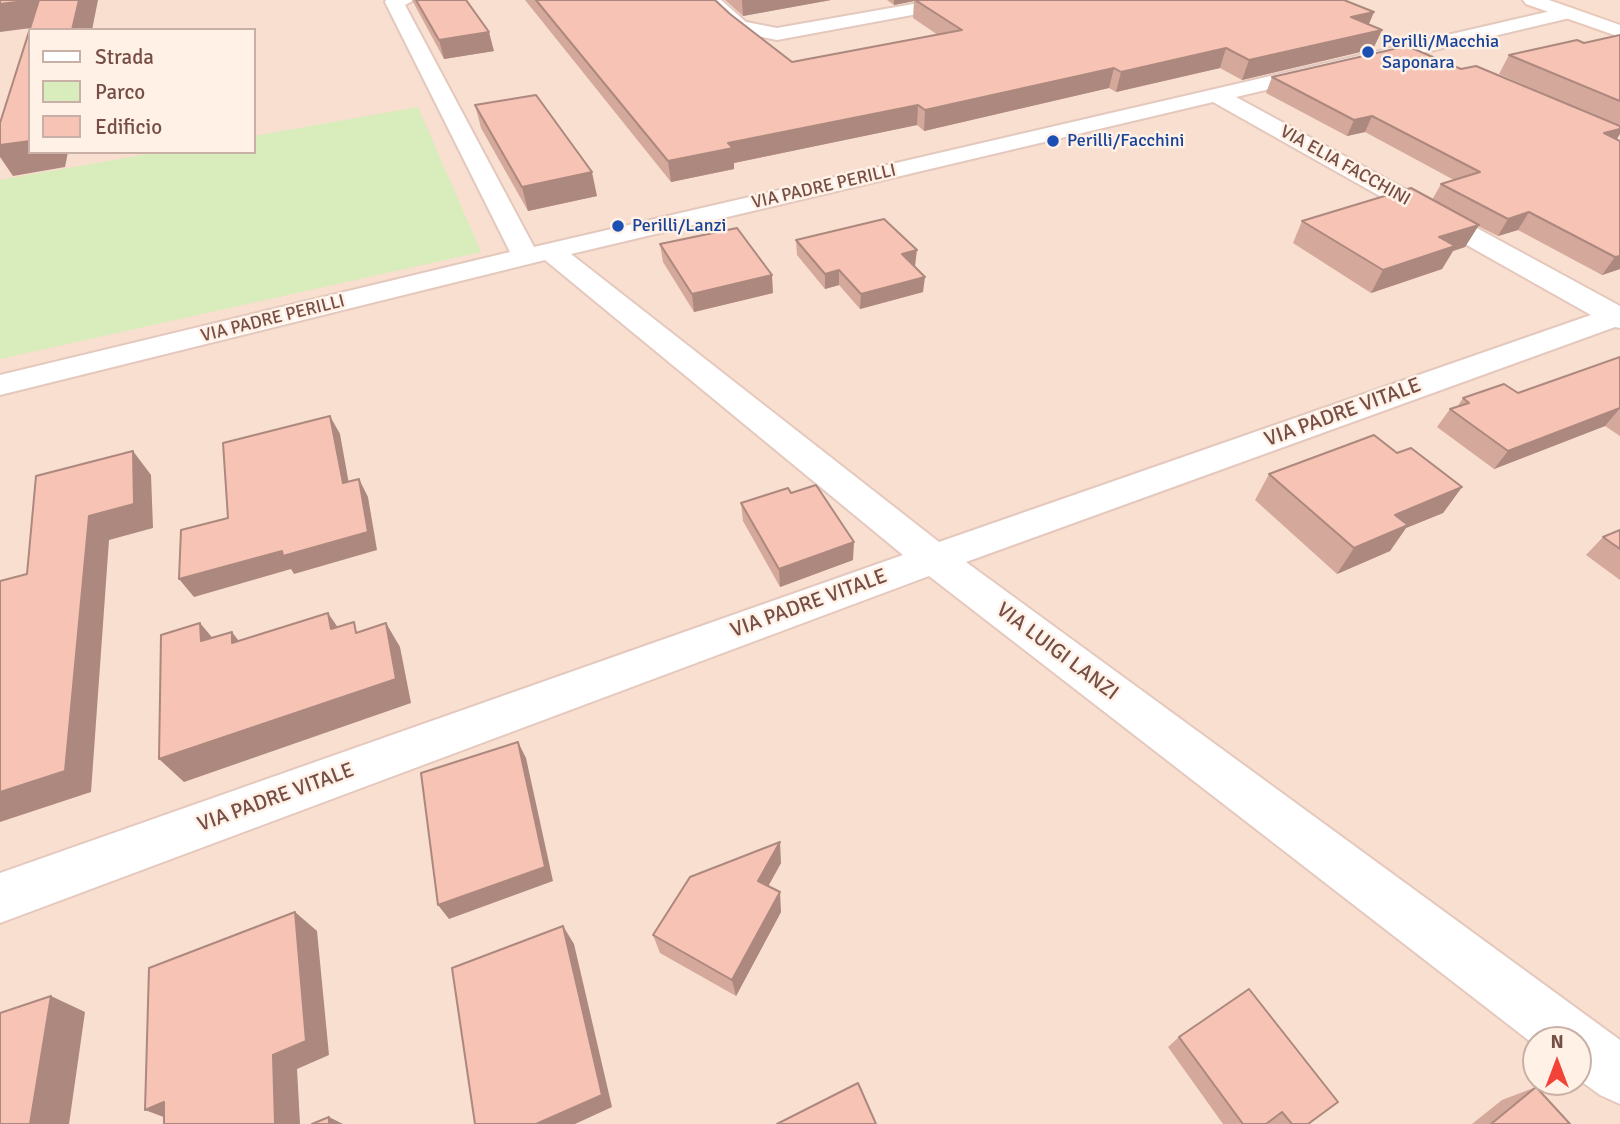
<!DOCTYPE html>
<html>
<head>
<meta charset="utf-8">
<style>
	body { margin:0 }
	#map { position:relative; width:1620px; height:1124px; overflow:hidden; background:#feecde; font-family:Signika,sans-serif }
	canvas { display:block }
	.legend { position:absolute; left:28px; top:28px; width:228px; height:126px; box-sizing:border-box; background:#fff1e6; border:2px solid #c8b0a6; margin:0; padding:9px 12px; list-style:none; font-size:21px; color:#764e45 }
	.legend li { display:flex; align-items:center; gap:14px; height:35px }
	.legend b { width:35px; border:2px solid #c8b0a6 }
	.north { position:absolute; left:1522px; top:1026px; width:70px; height:70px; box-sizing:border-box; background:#fff1e6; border:2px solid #c8b0a6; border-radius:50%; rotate:0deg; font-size:19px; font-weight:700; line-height:28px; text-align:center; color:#764e45 }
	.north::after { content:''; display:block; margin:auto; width:24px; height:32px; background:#f34338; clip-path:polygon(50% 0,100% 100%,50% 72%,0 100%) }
</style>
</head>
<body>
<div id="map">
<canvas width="1620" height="1124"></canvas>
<ul class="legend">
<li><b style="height:9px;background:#fff"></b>Strada</li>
<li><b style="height:19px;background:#d8ecbc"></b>Parco</li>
<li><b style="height:19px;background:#f6c3b4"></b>Edificio</li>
</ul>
<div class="north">N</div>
</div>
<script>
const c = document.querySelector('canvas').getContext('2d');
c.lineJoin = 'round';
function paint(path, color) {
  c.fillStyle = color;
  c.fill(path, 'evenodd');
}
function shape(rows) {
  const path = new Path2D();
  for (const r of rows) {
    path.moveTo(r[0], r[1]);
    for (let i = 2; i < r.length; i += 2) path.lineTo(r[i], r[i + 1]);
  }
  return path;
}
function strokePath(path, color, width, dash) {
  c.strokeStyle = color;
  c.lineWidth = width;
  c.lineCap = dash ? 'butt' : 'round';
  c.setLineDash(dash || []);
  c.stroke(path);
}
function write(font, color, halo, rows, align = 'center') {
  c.font = font + ' Signika,sans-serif';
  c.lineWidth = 5;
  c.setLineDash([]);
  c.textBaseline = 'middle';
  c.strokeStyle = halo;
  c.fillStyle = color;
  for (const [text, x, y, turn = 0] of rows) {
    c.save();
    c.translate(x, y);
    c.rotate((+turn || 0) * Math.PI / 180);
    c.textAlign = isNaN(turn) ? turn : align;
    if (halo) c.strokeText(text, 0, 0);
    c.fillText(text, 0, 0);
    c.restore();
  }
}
paint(shape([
	[0,0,1620,0,1620,1124,0,1124],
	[30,30,254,30,254,152,30,152],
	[1536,1040,1578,1040,1578,1082,1536,1082]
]), '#f8dfcf');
paint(shape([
	[418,107,481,252,0,359,0,180,159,152,254,152,254,136]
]), '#d8ecbc');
const street = shape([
	[386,0,414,0,405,5,534,247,1568,7,1574,9,1577,13,1574,17,1236,97,1620,306,1620,328,1615,327,966,562,1620,1040,1620,1104,1600,1095,1578,1079,1578,1040,1536,1040,1536,1046,929,576,0,923,0,873,903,555,545,260,0,395,0,375,510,252,385,2,386,0],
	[1213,102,1591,315,939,542,571,254,1213,102],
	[701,0,721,0,746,22,777,28,936,0,975,0,966,5,777,40,733,31,701,0]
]);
const secondary = shape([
	[1523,0,1549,0,1620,25,1620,37,1526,4,1523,0]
]);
strokePath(street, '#e4c8bd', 4);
strokePath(secondary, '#eac8b9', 4);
paint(street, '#fff');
paint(secondary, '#fff');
paint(shape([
	[412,0,466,0,494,51,444,59],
	[525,0,715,0,730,14,792,62,938,35,913,18,914,1,894,5,887,0,1344,0,1374,12,1369,24,1382,30,1373,49,1242,80,1220,68,1116,92,1109,88,924,131,917,125,734,163,734,169,671,182],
	[725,0,831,0,743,16],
	[1620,35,1620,134,1617,139,1620,269,1602,275,1518,230,1498,236,1478,226,1465,247,1453,251,1442,269,1371,293,1293,243,1302,221,1432,200,1441,184,1454,180,1365,132,1347,136,1266,93,1272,77,1461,69,1609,122,1499,74,1509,55,1584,43],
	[475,105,597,196,528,211,481,128],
	[796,240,915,266,914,266,923,292,860,309,839,285,825,289,797,255],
	[660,244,773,293,694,312,663,262],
	[1620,357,1620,436,1605,426,1494,469,1437,427,1450,409,1457,407,1463,398,1518,393],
	[1397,453,1462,487,1443,513,1406,528,1390,551,1337,574,1255,500,1269,474],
	[741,503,853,560,780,587,743,521],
	[1620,530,1620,580,1586,555,1603,537],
	[781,863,768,886,781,912,736,996,660,953,653,935],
	[1179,1037,1308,1124,1269,1124,1268,1123,1266,1124,1223,1124,1168,1047],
	[1536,1087,1570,1124,1472,1124,1502,1100]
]), '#d4a89b');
paint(shape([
	[34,0,39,0,54,25,0,32,0,4],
	[79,0,98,0,92,30,72,30],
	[742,0,831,0,743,16],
	[894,0,914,0,914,1,894,5],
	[1374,12,1366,30,1351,17],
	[1382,30,1373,49,1242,80,1249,60],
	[489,32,494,51,444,59,439,40],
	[1226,48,1220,68,1116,92,1121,72],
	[1114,68,1109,88,924,131,925,110],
	[918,105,917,125,734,163,734,169,671,182,668,161,728,143],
	[1372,116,1365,132,1347,136,1354,120],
	[1620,129,1620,134,1613,144,1604,133],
	[30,141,30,152,68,152,65,167,13,176,0,157,0,145],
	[592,172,597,196,528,211,522,187],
	[1529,212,1518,230,1498,236,1508,219],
	[1479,225,1465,247,1453,251,1442,269,1371,293,1383,270,1439,237],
	[917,250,915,266,900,270,902,254],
	[1620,256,1620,269,1602,275,1615,257],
	[839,270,839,285,825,289,825,274],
	[772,275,773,293,694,312,692,294],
	[925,277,923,292,860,309,861,294],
	[1620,408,1605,426,1494,469,1508,451],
	[330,416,340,434,352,501,343,483],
	[133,451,151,475,153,528,109,540,91,792,0,822,0,792,89,516],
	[359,479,368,497,377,550,294,574,291,569,194,597,179,579],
	[1462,487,1443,513,1406,528,1390,551,1337,574,1354,548,1395,515],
	[854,542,853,560,780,587,779,569],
	[328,613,345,638,331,629],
	[200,623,221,648,201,641],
	[386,623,400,647,411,703,184,782,159,759],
	[232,632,251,657,232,643],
	[518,742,526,758,553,881,449,919,438,905],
	[780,842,781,863,760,901,758,881],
	[780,892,781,912,736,996,732,980],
	[295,912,317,931,329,1055,297,1069,300,1124,275,1124,273,1055],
	[563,926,574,944,612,1107,575,1124,536,1124],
	[51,996,85,1012,69,1124,30,1124],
	[164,1102,177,1122,145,1110],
	[329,1117,343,1124,329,1124]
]), '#ac887e');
const building = shape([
	[0,0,34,0,0,4,0,0],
	[39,0,79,0,72,30,30,30,30,141,0,145,0,123,39,0],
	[416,0,466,0,489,32,439,40,416,0],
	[536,0,715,0,730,14,792,62,962,30,915,0,1344,0,1374,12,1351,17,1382,30,1249,60,1226,48,1121,72,1114,68,925,110,918,105,728,143,733,148,668,161,536,0],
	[1620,35,1620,101,1509,55,1577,40,1584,43,1620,35],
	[1407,46,1461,69,1476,66,1620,126,1620,129,1604,133,1620,141,1620,256,1615,257,1529,212,1508,219,1441,184,1480,172,1372,116,1354,120,1272,77,1407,46],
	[536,95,592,172,522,187,475,105,536,95],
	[1411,188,1479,225,1439,237,1455,246,1383,270,1302,221,1411,188],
	[884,219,917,250,902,254,925,277,861,294,839,270,825,274,796,240,884,219],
	[737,228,772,275,692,294,660,244,737,228],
	[1620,357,1620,408,1508,451,1450,409,1469,403,1463,398,1504,384,1518,393,1620,357],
	[330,416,343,483,359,479,368,532,283,556,282,551,179,579,181,530,228,518,223,443,330,416],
	[1374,435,1397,453,1411,448,1462,487,1395,515,1408,525,1354,548,1269,474,1374,435],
	[133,451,134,504,89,516,65,771,0,792,0,581,27,574,36,476,133,451],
	[816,485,854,542,779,569,741,503,788,488,791,493,816,485],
	[1620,530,1620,549,1603,537,1620,530],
	[328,613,331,629,354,622,356,633,386,623,396,679,159,759,161,635,200,623,201,641,232,632,232,643,328,613],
	[518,742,545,867,438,905,421,773,518,742],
	[780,842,758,881,780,892,732,980,653,935,690,877,780,842],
	[295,912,306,1041,273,1055,275,1124,164,1124,164,1102,145,1110,149,968,295,912],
	[563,926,602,1095,536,1124,475,1124,452,968,563,926],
	[1249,989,1338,1102,1308,1124,1292,1124,1282,1112,1266,1124,1243,1124,1179,1037,1249,989],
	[51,996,30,1124,0,1124,0,1013,51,996],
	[858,1083,876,1124,777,1124,858,1083],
	[1536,1087,1570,1124,1491,1124,1536,1087],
	[329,1117,329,1124,312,1124,329,1117]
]);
paint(building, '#f6c3b4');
strokePath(building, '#ac887e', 2);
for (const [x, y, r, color] of [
	[1368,52,7,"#1a4fb4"],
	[1053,141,7,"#1a4fb4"],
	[618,226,7,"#1a4fb4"]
]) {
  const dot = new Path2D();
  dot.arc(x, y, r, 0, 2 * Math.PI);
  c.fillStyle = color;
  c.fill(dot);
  strokePath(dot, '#fff1e6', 2.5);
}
write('18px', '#164399', '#fff1e6', [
	["Perilli/Macchia",1382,42],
	["Saponara",1382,63],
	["Perilli/Facchini",1067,141],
	["Perilli/Lanzi",632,226]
], 'left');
write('18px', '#764e45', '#fff1e6', [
	["VIA ELIA FACCHINI",1345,166,29],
	["VIA PADRE PERILLI",824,187,-13],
	["VIA PADRE PERILLI",273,319,-14]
]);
write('21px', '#764e45', '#fff1e6', [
	["VIA PADRE VITALE",1343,413,-20],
	["VIA PADRE VITALE",809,604,-20],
	["VIA LUIGI LANZI",1057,652,37],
	["VIA PADRE VITALE",276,798,-20]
]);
</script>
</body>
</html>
